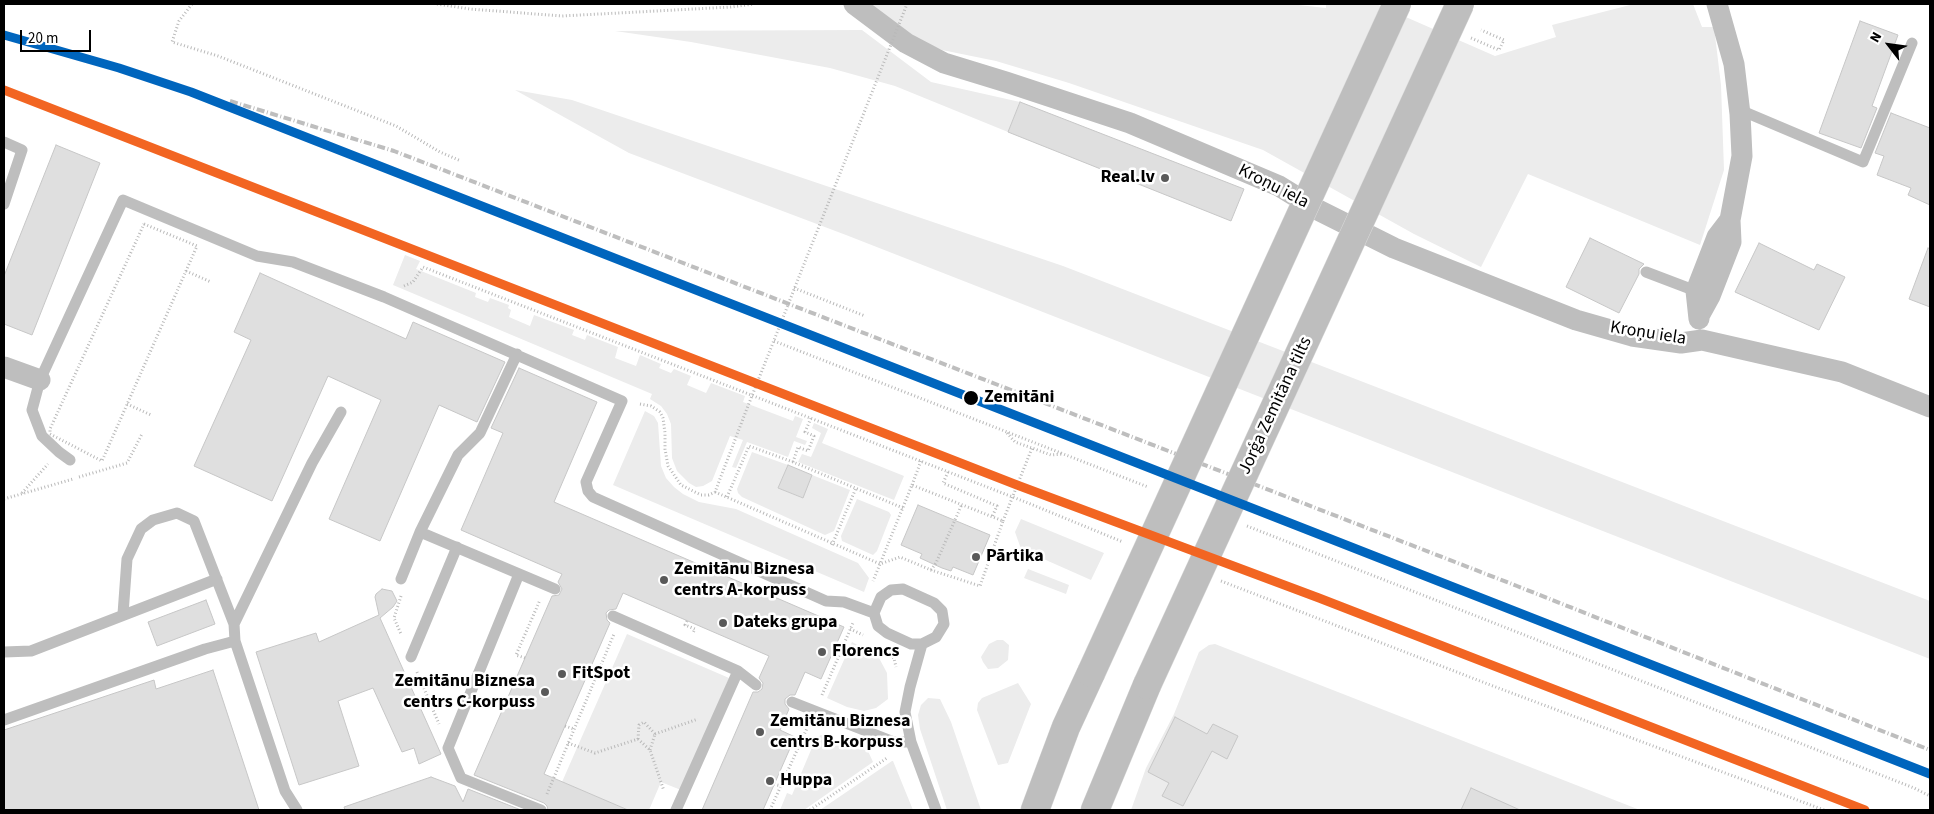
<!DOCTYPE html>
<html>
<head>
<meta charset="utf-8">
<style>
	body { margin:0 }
	#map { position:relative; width:1934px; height:814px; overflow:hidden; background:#fff; font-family:"Source Sans 3",sans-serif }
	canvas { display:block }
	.frame { position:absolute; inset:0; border:5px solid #000; pointer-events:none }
	.north { position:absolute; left:1864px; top:20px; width:50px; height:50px; -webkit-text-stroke:4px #fff; paint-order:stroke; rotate:300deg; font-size:14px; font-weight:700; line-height:20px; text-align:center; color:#000 }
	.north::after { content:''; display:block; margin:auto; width:18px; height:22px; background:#000; clip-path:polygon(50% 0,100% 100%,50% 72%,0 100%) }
	.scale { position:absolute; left:20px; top:30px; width:71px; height:22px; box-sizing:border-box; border:2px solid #000; border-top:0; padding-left:6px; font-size:15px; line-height:18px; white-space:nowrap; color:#000; -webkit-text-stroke:4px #fff; paint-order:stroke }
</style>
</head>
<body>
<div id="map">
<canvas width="1934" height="814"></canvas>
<div class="frame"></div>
<div class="north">N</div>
<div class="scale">20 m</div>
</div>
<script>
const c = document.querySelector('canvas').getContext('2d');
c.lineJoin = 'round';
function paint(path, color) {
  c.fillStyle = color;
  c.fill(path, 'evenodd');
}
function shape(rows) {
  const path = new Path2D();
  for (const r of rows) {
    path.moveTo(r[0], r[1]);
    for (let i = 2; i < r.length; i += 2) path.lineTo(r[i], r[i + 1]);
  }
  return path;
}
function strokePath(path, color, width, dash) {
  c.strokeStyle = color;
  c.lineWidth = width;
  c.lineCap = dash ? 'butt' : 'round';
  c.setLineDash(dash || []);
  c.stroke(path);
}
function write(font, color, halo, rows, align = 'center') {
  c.font = font + ' "Source Sans 3",sans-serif';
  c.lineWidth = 5;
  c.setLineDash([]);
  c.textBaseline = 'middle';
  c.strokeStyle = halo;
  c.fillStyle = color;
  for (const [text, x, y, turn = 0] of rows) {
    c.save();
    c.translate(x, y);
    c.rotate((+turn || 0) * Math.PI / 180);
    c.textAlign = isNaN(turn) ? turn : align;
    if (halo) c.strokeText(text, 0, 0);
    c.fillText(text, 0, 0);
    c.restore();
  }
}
paint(shape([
	[870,4,1289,4,1326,8,1326,4,1376,4,1495,56,1556,37,1552,25,1634,4,1693,4,1702,27,1714,27,1721,85,1724,170,1700,245,1528,174,1481,267,1414,234,1263,150,1069,83,996,61,942,50,921,41],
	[862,30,931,82,1020,102,1008,132,895,86,830,68,691,42,615,31],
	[515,90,572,100,1063,266,1930,601,1930,659,846,235,629,153],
	[405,255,420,261,416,269,476,293,475,297,488,302,490,298,509,305,508,308,511,310,509,317,530,326,534,315,574,330,572,335,585,340,587,335,618,347,615,358,636,366,640,355,661,364,659,368,671,373,674,369,691,376,687,385,706,393,711,383,745,396,743,402,793,421,795,416,803,419,796,437,807,441,805,445,794,441,788,457,747,442,736,468,732,467,743,440,730,436,712,481,703,486,696,487,689,483,677,471,672,458,671,424,667,414,661,406,650,399,652,394,393,285],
	[645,411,654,416,658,423,661,466,666,478,674,487,683,494,699,502,736,509,858,563,869,578,864,592,613,485],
	[814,423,828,429,822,443,904,476,894,500,798,462,802,454,811,457,818,441,821,433,812,428],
	[752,452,788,465,778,488,802,498,812,475,850,490,834,531,825,535,742,497,738,493,737,489],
	[857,499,889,512,891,515,877,551,873,555,842,541,841,536],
	[1021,519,1104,553,1091,580,1021,549,1015,532],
	[1028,569,1069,585,1066,594,1024,578],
	[627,634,729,678,681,790,661,782,649,810,628,810,562,782],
	[997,640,1003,640,1009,645,1008,660,998,668,988,669,983,662,981,657,989,644],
	[852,642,878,656,887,673,888,699,876,708,864,711,847,707,827,698],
	[1215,644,1640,810,1131,810,1146,768,1174,714,1199,652,1209,645],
	[1018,683,1031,704,1008,763,998,765,977,710,978,703,982,698],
	[928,698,940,699,951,722,981,810,947,810,920,729,918,715,921,705],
	[821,735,868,751,873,762,804,810,780,810,787,793,792,795,816,738],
	[893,761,913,810,820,810,892,761]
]), '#ececec');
const building = shape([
	[1860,21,1898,35,1872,106,1877,108,1861,148,1819,133,1860,21],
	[1020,102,1244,189,1231,221,1008,132,1020,102],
	[1891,113,1930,128,1930,205,1908,195,1911,188,1877,175,1884,156,1875,153,1891,113],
	[56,145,100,163,32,335,4,324,4,276,56,145],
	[1590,238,1644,264,1639,269,1639,274,1619,313,1566,287,1590,238],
	[1759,243,1814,270,1817,264,1845,277,1819,330,1735,292,1759,243],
	[1928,248,1930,249,1930,307,1909,299,1928,248],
	[260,273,406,339,413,322,505,362,477,422,439,405,380,541,329,519,381,400,328,376,272,501,194,466,251,340,234,332,260,273],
	[519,368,597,402,554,502,844,627,821,679,805,672,795,695,790,695,785,699,785,704,789,709,780,730,795,737,763,810,702,810,753,692,758,692,762,689,763,683,759,678,769,656,623,593,616,609,609,610,606,613,607,620,610,623,544,774,628,810,548,810,547,806,544,803,474,775,552,596,559,595,562,589,558,582,562,574,461,530,503,433,491,428,519,368],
	[788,465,812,475,803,498,778,488,788,465],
	[918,505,990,535,973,575,953,567,951,571,942,568,920,558,922,554,901,545,918,505],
	[382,589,392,591,397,601,393,607,380,618,441,754,419,764,414,748,402,752,373,688,338,701,359,766,299,785,256,652,316,633,319,642,379,615,375,597,376,594,382,589],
	[206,600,215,624,157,646,148,622,206,600],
	[213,670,259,810,4,810,4,730,154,680,156,689,213,670],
	[1175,717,1207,734,1213,724,1238,736,1227,759,1212,751,1183,806,1162,796,1169,783,1148,772,1175,717],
	[431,777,455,786,463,802,468,789,521,810,345,810,344,807,431,777],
	[1471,788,1520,810,1461,810,1471,788]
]);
paint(building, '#dfdfdf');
strokePath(building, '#c7c7c7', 1);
const primary = shape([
	[1035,810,1066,727,1091,673],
	[1095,810,1147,685]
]);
strokePath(primary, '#dbdbdb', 29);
strokePath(shape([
	[192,4,179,21,172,42,218,56,396,126,440,152,461,161],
	[437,4,470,9,562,16,731,7,754,4],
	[1471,38,1499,50,1504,40,1481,30],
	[144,224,197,246,102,461,50,434,50,429,144,224],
	[186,271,211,282],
	[404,286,413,282,423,267,1028,503,1123,542],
	[794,288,865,316],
	[774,341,1148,487],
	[127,404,151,415],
	[640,404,651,406,660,412,663,418,665,433,665,449,668,466,681,485,701,495,709,495,715,492,746,411],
	[1007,433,1015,442,1032,448,1051,455,1062,454],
	[793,462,798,447,808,451,814,436,805,432,811,418],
	[948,472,943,483,997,506,992,517],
	[79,477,127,463,142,434],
	[912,485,921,461],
	[715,492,880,564,900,557,931,570,980,586,1003,521,912,485,880,564,873,581],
	[22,493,48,464],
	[727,497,749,446,793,462,903,508],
	[4,499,73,479],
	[1003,521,1032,448],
	[1247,526,1914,788,1930,796],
	[832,545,856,488],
	[931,570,936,563,962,504],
	[1221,581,1493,686,1824,810],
	[401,596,394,618,401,634],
	[687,621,685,625,695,629,693,633],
	[850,629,863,635],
	[890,655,894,658,896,667],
	[525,658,516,655,540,600],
	[417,672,439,724],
	[822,695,853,623],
	[565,726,574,729],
	[655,734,698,719],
	[638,739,650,750,664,791],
	[638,739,639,725,644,722,655,734],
	[568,743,595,753,638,739],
	[650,750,655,734],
	[774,784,781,786],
	[547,794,614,634],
	[770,810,808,726],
	[810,810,887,758]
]), '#b9b9b9', 3, [1, 2.5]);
strokePath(shape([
	[1740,110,1863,162,1912,43],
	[4,142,22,150,4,204],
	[1646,272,1696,291],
	[70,460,59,452,42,436,32,410,40,380,123,200,257,256,293,262,384,297,622,401,586,482,588,491,593,497,826,601,844,602,874,613],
	[420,532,555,589],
	[519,574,448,748,461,778,541,810],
	[401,579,420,532,458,455,480,433,517,354],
	[903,589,934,603,942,611,944,624,936,637,922,644,911,644,887,633,878,626,874,613,881,597,891,590,903,589],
	[123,614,127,559,141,529,153,520,177,513,194,521,234,624,235,641,285,791,297,810],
	[613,616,738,671,756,685],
	[234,624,312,463,341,412],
	[922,644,910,687,905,712,911,742,936,810],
	[4,652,31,651,217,579],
	[411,657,457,547],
	[792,702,894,742,911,742],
	[4,720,205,649,235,641],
	[676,810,738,671]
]), '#bebebe', 11);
strokePath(shape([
	[854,4,906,43,944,63,1006,82,1130,123,1279,186,1318,210,1394,248,1576,320,1632,336,1681,343,1702,340,1842,372,1930,407],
	[1699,316,1710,296,1731,242,1730,220,1742,156,1740,114,1734,64,1717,4],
	[1699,319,1696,291,1717,237,1730,220],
	[4,367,40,380]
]), '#bebebe', 21);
strokePath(primary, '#bebebe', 28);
strokePath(shape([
	[4,35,119,68,191,92,1930,774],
	[230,101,394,151,1517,586,1930,750]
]), '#bebebe', 4, [8, 2.5, 1, 2.5]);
const primaryBridge = shape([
	[1091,673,1397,4],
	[1147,685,1460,4]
]);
strokePath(primaryBridge, '#dbdbdb', 29, []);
strokePath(shape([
	[746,411,907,4]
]), '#b9b9b9', 3, [1, 2.5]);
strokePath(primaryBridge, '#bebebe', 28);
strokePath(shape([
	[4,35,119,68,191,92,1930,774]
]), '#0065bd', 9);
strokePath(shape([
	[4,90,1017,485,1319,598,1865,810]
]), '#f26522', 9);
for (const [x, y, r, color] of [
	[1165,178,5,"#595959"],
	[971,398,8,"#000"],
	[976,557,5,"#595959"],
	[664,580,5,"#595959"],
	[723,623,5,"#595959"],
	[822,652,5,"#595959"],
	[562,674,5,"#595959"],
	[545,692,5,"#595959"],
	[760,732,5,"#595959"],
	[770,781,5,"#595959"]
]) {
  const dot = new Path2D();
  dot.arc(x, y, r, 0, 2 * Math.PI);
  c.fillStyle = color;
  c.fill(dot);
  strokePath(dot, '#fff', 2);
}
write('bold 18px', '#000', '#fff', [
	["Real.lv",1155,178,"right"],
	["Pārtika",986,557],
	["Zemitānu Biznesa",674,570],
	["centrs A-korpuss",674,591],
	["Dateks grupa",733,623],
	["Florencs",832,652],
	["FitSpot",572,674],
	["Zemitānu Biznesa",535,682,"right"],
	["centrs C-korpuss",535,703,"right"],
	["Zemitānu Biznesa",770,722],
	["centrs B-korpuss",770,743],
	["Huppa",780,781]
], 'left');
write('18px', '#000', '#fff', [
	["Kroņu iela",1273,187,27],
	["Kroņu iela",1648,334,9],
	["Jorģa Zemitāna tilts",1276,406,-65]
]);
write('bold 18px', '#000', '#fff', [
	["Zemitāni",984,398]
], 'left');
</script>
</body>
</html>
